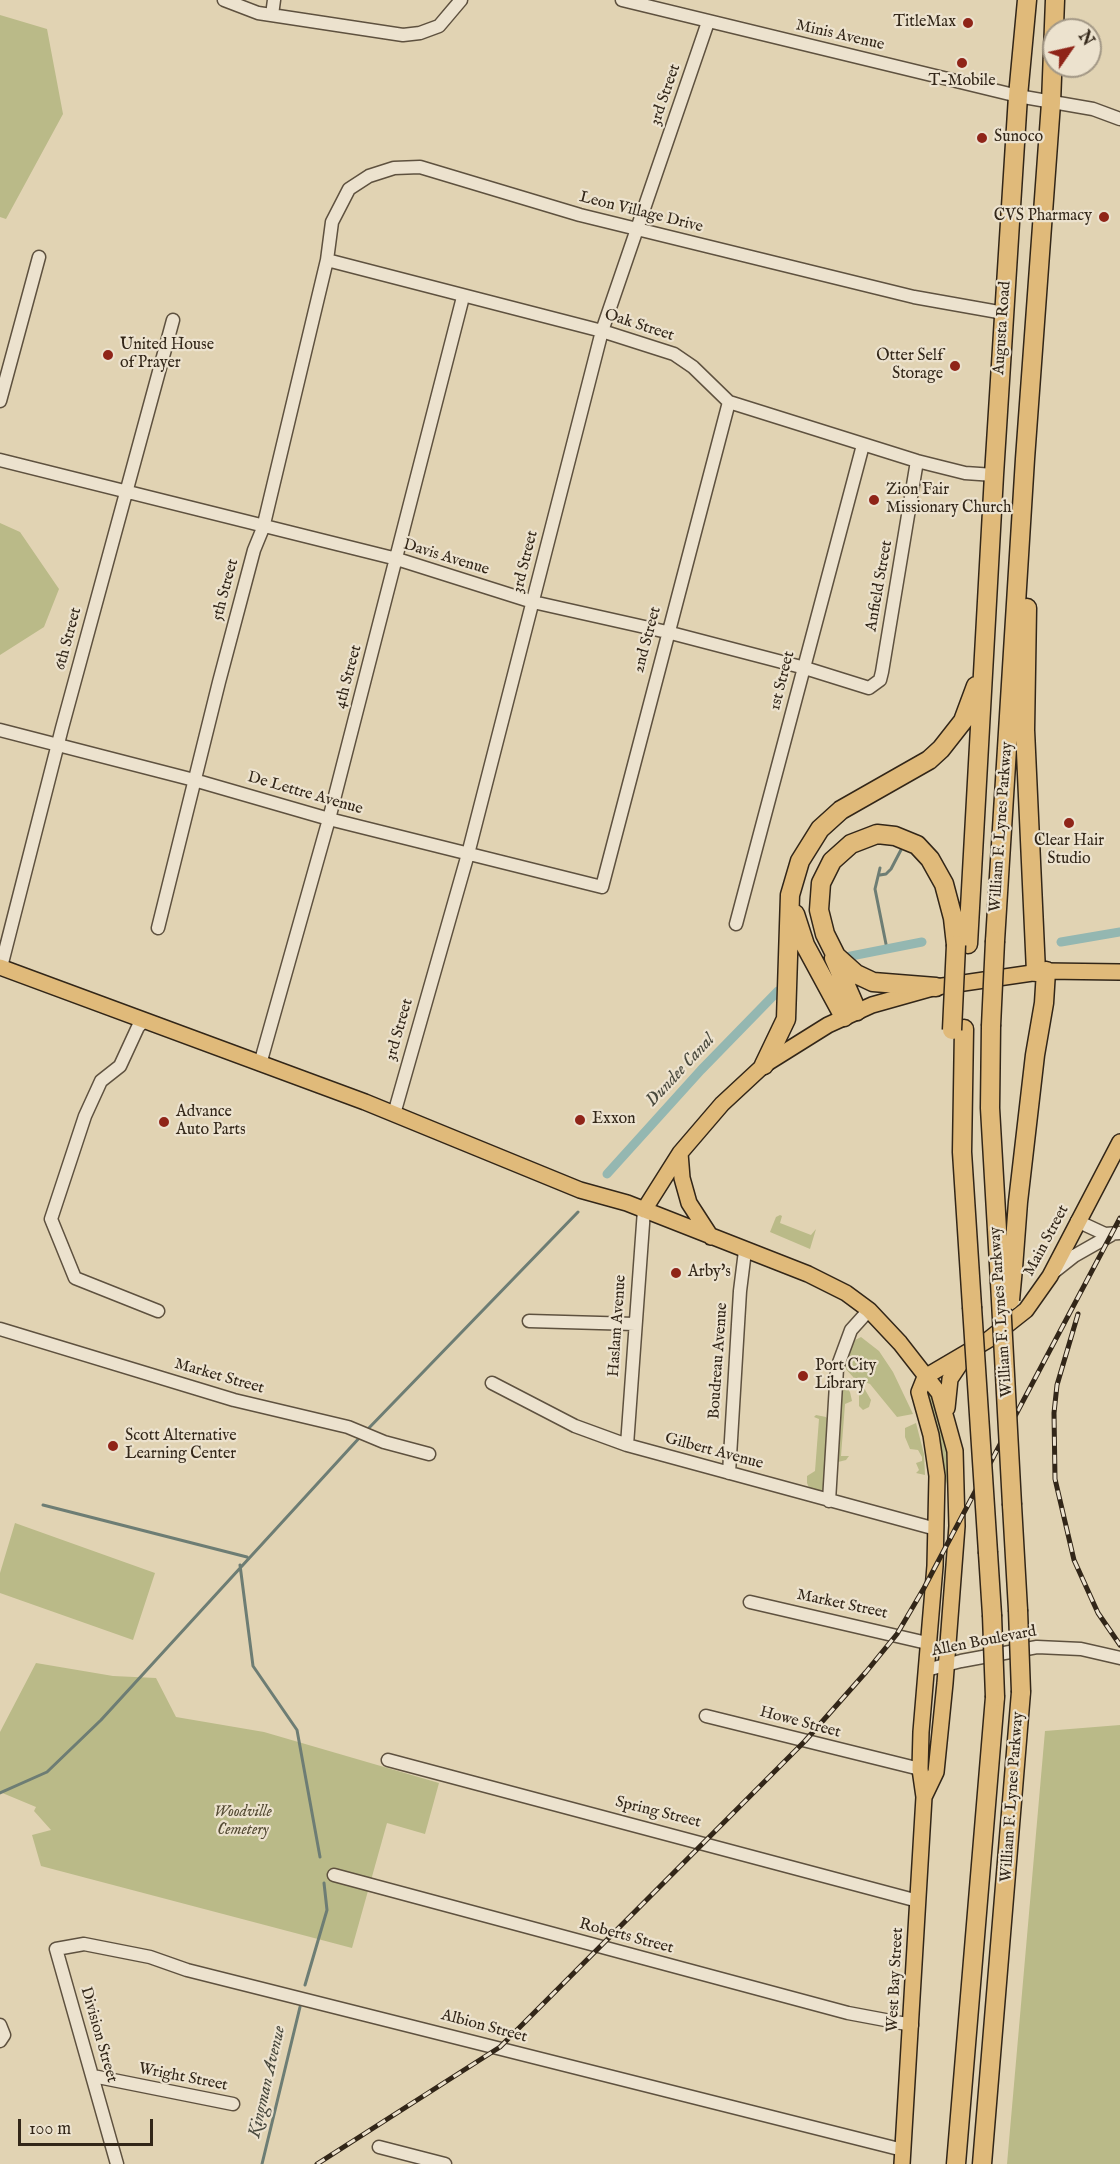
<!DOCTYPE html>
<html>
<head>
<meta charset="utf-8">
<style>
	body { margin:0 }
	#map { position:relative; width:1120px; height:2164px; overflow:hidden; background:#e1d3b3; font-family:"IM FELL English",serif }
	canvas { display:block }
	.north { position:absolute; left:1042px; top:18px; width:60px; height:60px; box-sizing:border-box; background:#ece2ce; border:2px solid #a29785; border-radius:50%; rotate:56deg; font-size:16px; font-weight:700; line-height:24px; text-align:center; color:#322618 }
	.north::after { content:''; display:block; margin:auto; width:21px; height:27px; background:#8f2418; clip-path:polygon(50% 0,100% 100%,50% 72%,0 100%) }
	.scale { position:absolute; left:18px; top:2119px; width:135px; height:27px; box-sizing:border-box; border:3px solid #322618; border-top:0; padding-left:8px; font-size:18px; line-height:21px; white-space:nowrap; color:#322618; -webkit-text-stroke:4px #ece2ce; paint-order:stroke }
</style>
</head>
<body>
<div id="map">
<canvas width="1120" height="2164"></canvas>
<div class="north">N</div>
<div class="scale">100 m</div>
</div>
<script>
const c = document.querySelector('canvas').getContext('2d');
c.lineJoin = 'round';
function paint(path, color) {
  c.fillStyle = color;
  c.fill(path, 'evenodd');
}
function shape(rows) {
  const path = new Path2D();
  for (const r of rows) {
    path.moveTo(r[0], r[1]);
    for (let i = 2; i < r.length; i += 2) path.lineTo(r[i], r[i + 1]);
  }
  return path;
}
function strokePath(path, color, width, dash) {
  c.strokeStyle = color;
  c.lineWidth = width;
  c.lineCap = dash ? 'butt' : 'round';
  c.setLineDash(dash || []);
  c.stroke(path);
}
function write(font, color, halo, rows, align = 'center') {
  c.font = font + ' "IM FELL English",serif';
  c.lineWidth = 4.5;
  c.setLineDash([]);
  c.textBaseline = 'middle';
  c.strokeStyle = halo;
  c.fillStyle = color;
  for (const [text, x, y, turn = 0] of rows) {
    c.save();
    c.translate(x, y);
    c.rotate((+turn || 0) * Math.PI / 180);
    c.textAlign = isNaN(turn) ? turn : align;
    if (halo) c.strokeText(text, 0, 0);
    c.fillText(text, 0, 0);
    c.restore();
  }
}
paint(shape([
	[0,15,47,29,63,114,6,219,0,217],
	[0,523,20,532,59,589,44,627,0,655],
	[780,1215,782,1216,780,1223,811,1235,816,1229,810,1249,770,1232,776,1217],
	[861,1337,879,1351,893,1372,913,1414,897,1417,870,1384,854,1378,843,1366,853,1341],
	[843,1384,850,1392,852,1401,845,1404,841,1456,849,1456,846,1460,838,1462],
	[864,1388,871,1400,869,1407,863,1410,859,1406,859,1392],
	[926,1388,932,1396,947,1443,951,1484,947,1485,939,1453],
	[816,1415,826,1417,828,1420,824,1488,821,1492,810,1490,807,1483,807,1476,815,1471,819,1419,814,1417],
	[916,1423,924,1454,925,1475,916,1473,919,1470,916,1463,922,1461,922,1457,918,1450,910,1449,905,1437,905,1428],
	[15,1523,155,1573,133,1640,0,1593,0,1573],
	[36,1663,113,1676,156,1678,176,1717,264,1732,439,1783,425,1834,387,1823,352,1948,41,1866,32,1835,51,1830,34,1811,36,1807,0,1792,0,1732],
	[1120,1725,1120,2164,1007,2164,1045,1731]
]), '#baba88');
strokePath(shape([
	[880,868,875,889,887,949],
	[880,875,886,874,891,869,903,846],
	[366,1431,578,1212],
	[43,1505,247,1557],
	[240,1565,253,1666,297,1730,320,1857],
	[0,1793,47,1772,101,1720,361,1436],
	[305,1985,327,1910,324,1883],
	[262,2164,300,2007]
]), '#6d7d74', 3);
strokePath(shape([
	[1061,942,1120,932],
	[846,957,922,942],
	[607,1174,701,1070,778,991]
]), '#94b7b1', 9);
const minor = shape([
	[224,0,258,13,403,35,420,33,439,26,461,0],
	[622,0,1018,96,1093,109,1120,119],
	[272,15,274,0],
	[327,260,602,331,674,354,693,367,729,402,917,461,965,473,994,475],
	[0,401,39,257],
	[0,460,397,559,533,602,667,632,805,668,869,688,880,680,882,672,917,461],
	[0,730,194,780,329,819,602,887,729,402],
	[736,924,863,445],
	[158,928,219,682,254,550,263,528,327,260,332,222,349,189,369,176,394,168,420,167,580,215,914,297,1004,313],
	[1,967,62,728,173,320],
	[144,1021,138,1027,120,1066,101,1081,85,1116,51,1219,75,1278,158,1311],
	[260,1064,329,819,463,297],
	[394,1114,468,854,602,331,708,22],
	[1077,1221,1105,1234,1120,1233],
	[1055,1271,1074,1256,1111,1235],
	[529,1321,635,1324],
	[0,1329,234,1400,348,1427,384,1442,429,1454],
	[492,1383,575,1426,627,1445,936,1529],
	[627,1445,644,1210],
	[729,1473,740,1291,745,1251],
	[829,1501,837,1368,851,1330,869,1310],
	[750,1602,927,1643],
	[926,1670,961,1661,1037,1647,1081,1649,1120,1658],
	[706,1716,920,1769],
	[388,1760,918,1901],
	[334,1875,848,2013,912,2025],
	[0,2025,4,2035,0,2041],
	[93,2076,233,2104],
	[379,2147,445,2164],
	[117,2164,56,1949,84,1944,150,1957,187,1970,903,2150]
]);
const major = shape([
	[0,967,365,1102,580,1190,627,1203,808,1274,846,1293,869,1310,900,1343,939,1393,955,1451,957,1526,945,1683,936,1772,924,1797],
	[680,1153,682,1178,689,1203,711,1237],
	[644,1210,680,1153,722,1104,764,1065,828,1025,872,1005,936,987,1046,971,1120,972],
	[947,1408,950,1379,964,1358],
	[902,2164,924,1797,920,1769,921,1732,935,1566,937,1476,931,1435,919,1392,925,1377,988,1340,1026,1310,1050,1276,1120,1142]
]);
const highway = shape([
	[1027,608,1025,730,1036,972],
	[795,914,805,945,844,1017],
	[995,941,1025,459,1051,103,1055,0],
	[968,944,994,475,1018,96,1027,0],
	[834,958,857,1011],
	[936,987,873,982,856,974,836,956,825,934,819,910,821,883,832,861,851,844,877,834,895,836,917,845,930,859,944,884,953,918,956,945],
	[991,1026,990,1108,1000,1282],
	[964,1029,962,1152,972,1307],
	[764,1065,786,1019,790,895,800,861,820,829,841,810,929,760,941,749,963,721,976,686],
	[1013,1268,1018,1202,1035,1055,1044,1003,1046,971],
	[1012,1505,1018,1610],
	[988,1553,992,1615],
	[956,2164,995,1697],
	[982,2164,1021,1692]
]);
strokePath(minor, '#5e513f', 15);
strokePath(major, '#322618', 18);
strokePath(highway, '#322618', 21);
strokePath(minor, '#ece2ce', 12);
strokePath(major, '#e0ba7a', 15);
strokePath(highway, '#e0ba7a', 18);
const rail = shape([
	[1078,1314,1057,1385,1054,1413,1055,1479,1074,1560,1098,1613,1120,1645],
	[317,2164,500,2047,805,1741,866,1672,897,1634,924,1588,1120,1218]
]);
strokePath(rail, '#322618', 5);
strokePath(rail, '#ece2ce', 3, [9]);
const highwayBridge = shape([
	[991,1026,995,941],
	[952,1030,956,945],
	[1000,1282,1012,1505],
	[1010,1300,1013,1268],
	[972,1307,988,1553],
	[1018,1610,1021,1692],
	[992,1615,995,1697]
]);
strokePath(highwayBridge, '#322618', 21, []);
strokePath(highwayBridge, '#e0ba7a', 18);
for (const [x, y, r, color] of [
	[968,23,6,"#8f2418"],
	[962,63,6,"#8f2418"],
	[982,138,6,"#8f2418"],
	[1104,217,6,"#8f2418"],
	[108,355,6,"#8f2418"],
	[955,366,6,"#8f2418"],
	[874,500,6,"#8f2418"],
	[1069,823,6,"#8f2418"],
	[580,1120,6,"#8f2418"],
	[164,1122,6,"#8f2418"],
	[676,1273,6,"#8f2418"],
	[803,1376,6,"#8f2418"],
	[113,1446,6,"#8f2418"]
]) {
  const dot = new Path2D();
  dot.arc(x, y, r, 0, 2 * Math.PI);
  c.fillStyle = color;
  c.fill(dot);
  strokePath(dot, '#ece2ce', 2);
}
write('16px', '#322618', '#ece2ce', [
	["TitleMax",956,23,"right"],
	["T-Mobile",962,82,"center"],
	["Sunoco",994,138],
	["CVS Pharmacy",1092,217,"right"],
	["United House",120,346],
	["of Prayer",120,364],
	["Otter Self",943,357,"right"],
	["Storage",943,375,"right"],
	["Zion Fair",886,491],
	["Missionary Church",886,509],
	["Clear Hair",1069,842,"center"],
	["Studio",1069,860,"center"],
	["Advance",176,1113],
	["Auto Parts",176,1131],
	["Exxon",592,1120],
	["Arby's",688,1273],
	["Port City",815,1367],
	["Library",815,1385],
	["Scott Alternative",125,1437],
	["Learning Center",125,1455]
], 'left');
write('16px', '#322618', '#ece2ce', [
	["Minis Avenue",840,36,13],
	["3rd Street",666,95,-71],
	["Leon Village Drive",641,213,14],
	["Oak Street",639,326,18],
	["Augusta Road",1003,328,-86],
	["Davis Avenue",446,558,17],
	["3rd Street",526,562,-76],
	["Anfield Street",880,586,-80],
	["5th Street",226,590,-75],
	["6th Street",69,639,-75],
	["2nd Street",648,640,-75],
	["4th Street",349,677,-75],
	["1st Street",783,681,-76],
	["De Lettre Avenue",305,794,16],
	["William F. Lynes Parkway",1002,827,-86],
	["3rd Street",400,1030,-74],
	["Main Street",1047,1241,-62],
	["William F. Lynes Parkway",1002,1312,-94],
	["Haslam Avenue",618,1326,-86],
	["Boudreau Avenue",719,1361,-86],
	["Market Street",219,1377,16],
	["Gilbert Avenue",714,1452,15],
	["Market Street",842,1605,12],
	["Allen Boulevard",984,1642,-11],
	["Howe Street",800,1723,15],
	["William F. Lynes Parkway",1013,1797,-86],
	["Spring Street",658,1813,14],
	["Roberts Street",626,1937,15],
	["West Bay Street",896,1980,-87],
	["Albion Street",484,2027,15],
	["Division Street",98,2035,74],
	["Wright Street",183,2078,11]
]);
write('italic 16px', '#544b34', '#ece2ce', [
	["Woodville",243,1813],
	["Cemetery",243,1831]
]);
write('italic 18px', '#4a4a3e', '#ece2ce', [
	["Dundee Canal",681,1071,-47],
	["Kingman Avenue",268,2082,-77]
]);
</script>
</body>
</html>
